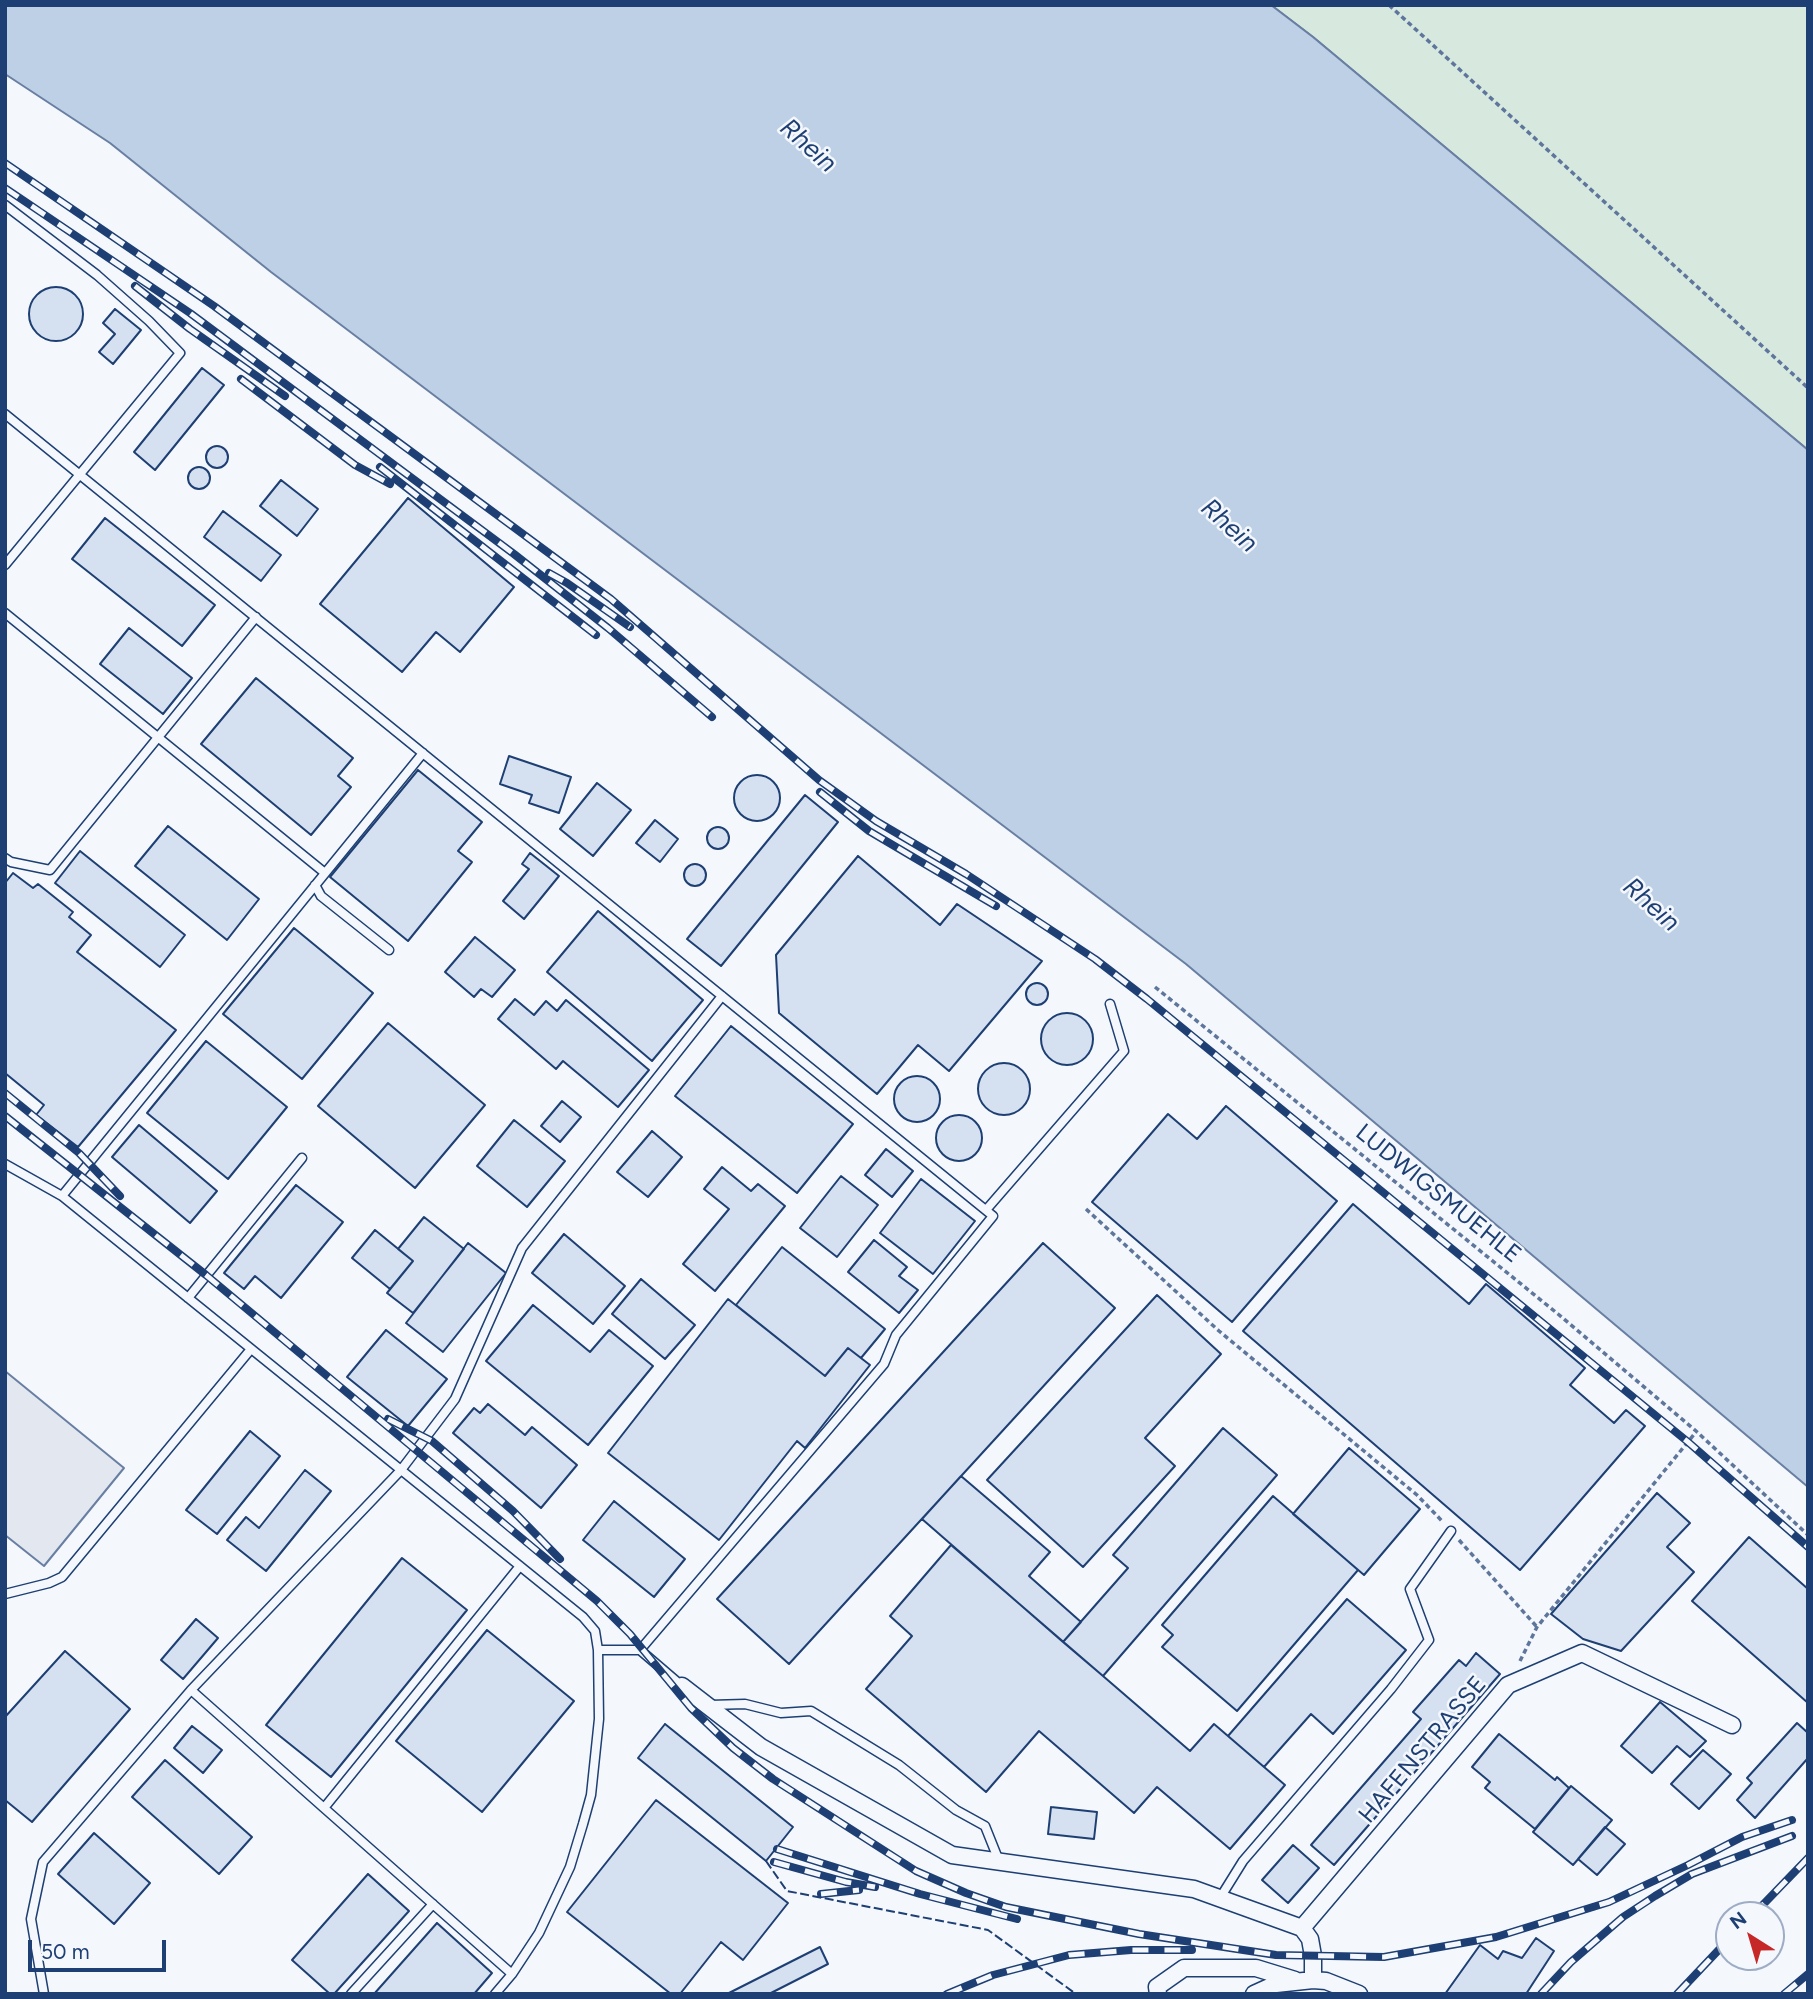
<!DOCTYPE html>
<html>
<head>
<meta charset="utf-8">
<style>
	body { margin:0 }
	#map { position:relative; width:1813px; height:1999px; overflow:hidden; background:#f4f7fb; font-family:Figtree,sans-serif }
	canvas { display:block }
	.frame { position:absolute; inset:0; border:7px solid #1d3f73; pointer-events:none }
	.north { position:absolute; left:1715px; top:1901px; width:70px; height:70px; box-sizing:border-box; background:#f4f7fb; border:2px solid #9eadc5; border-radius:50%; rotate:323deg; font-size:19px; font-weight:700; line-height:28px; text-align:center; color:#1d3f73 }
	.north::after { content:''; display:block; margin:auto; width:24px; height:32px; background:#c62828; clip-path:polygon(50% 0,100% 100%,50% 72%,0 100%) }
	.scale { position:absolute; left:28px; top:1940px; width:138px; height:32px; box-sizing:border-box; border:4px solid #1d3f73; border-top:0; padding-left:9px; font-size:21px; line-height:24px; white-space:nowrap; color:#1d3f73; -webkit-text-stroke:5px #f4f7fb; paint-order:stroke }
</style>
</head>
<body>
<div id="map">
<canvas width="1813" height="1999"></canvas>
<div class="frame"></div>
<div class="north">N</div>
<div class="scale">50 m</div>
</div>
<script>
const c = document.querySelector('canvas').getContext('2d');
c.lineJoin = 'round';
function paint(path, color) {
  c.fillStyle = color;
  c.fill(path, 'evenodd');
}
function shape(rows) {
  const path = new Path2D();
  for (const r of rows) {
    if (r.length === 3) {
      path.moveTo(r[0] + r[2], r[1]);
      path.arc(r[0], r[1], r[2], 0, 2 * Math.PI);
      continue;
    }
    path.moveTo(r[0], r[1]);
    for (let i = 2; i < r.length; i += 2) path.lineTo(r[i], r[i + 1]);
  }
  return path;
}
function strokePath(path, color, width, dash) {
  c.strokeStyle = color;
  c.lineWidth = width;
  c.lineCap = dash ? 'butt' : 'round';
  c.setLineDash(dash || []);
  c.stroke(path);
}
function write(font, color, halo, rows, align = 'center') {
  c.font = font + ' Figtree,sans-serif';
  c.lineWidth = 5;
  c.setLineDash([]);
  c.textBaseline = 'middle';
  c.strokeStyle = halo;
  c.fillStyle = color;
  for (const [text, x, y, turn = 0] of rows) {
    c.save();
    c.translate(x, y);
    c.rotate((+turn || 0) * Math.PI / 180);
    c.textAlign = isNaN(turn) ? turn : align;
    if (halo) c.strokeText(text, 0, 0);
    c.fillText(text, 0, 0);
    c.restore();
  }
}
const green = shape([
	[1271,5,1808,5,1808,450,1313,37,1271,5]
]);
paint(green, '#d7e8df');
strokePath(green, '#687fa3', 2);
const parking = shape([
	[5,1371,124,1468,44,1566,5,1535,5,1371]
]);
paint(parking, '#e3e8f0');
strokePath(parking, '#687fa3', 2);
const water = shape([
	[5,5,1271,5,1313,37,1808,450,1808,1487,1186,964,271,272,110,143,5,74,5,5]
]);
paint(water, '#bed0e5');
strokePath(water, '#687fa3', 2);
const building = shape([
	[56,314,27],
	[115,309,141,330,113,364,99,352,115,334,103,323,115,309],
	[202,368,224,385,155,470,134,452,202,368],
	[217,457,11],
	[199,478,11],
	[281,480,318,509,297,536,260,506,281,480],
	[408,498,514,587,460,652,436,632,402,672,320,604,408,498],
	[223,511,281,555,261,581,204,537,223,511],
	[105,518,215,605,182,646,72,559,105,518],
	[129,628,192,678,163,714,100,664,129,628],
	[256,678,353,758,338,776,351,787,311,835,201,744,256,678],
	[509,756,571,777,559,813,529,803,532,795,500,784,509,756],
	[418,770,482,822,458,851,472,862,408,941,330,877,418,770],
	[757,798,23],
	[597,783,631,810,593,856,560,829,597,783],
	[805,795,838,822,721,966,687,939,805,795],
	[655,820,678,839,660,862,636,843,655,820],
	[168,826,259,899,227,940,135,866,168,826],
	[718,838,11],
	[80,851,185,935,160,967,55,883,80,851],
	[530,853,559,876,524,919,503,901,529,869,522,864,530,853],
	[858,856,940,925,957,904,1042,961,949,1071,918,1045,877,1094,779,1013,776,955,858,856],
	[695,875,11],
	[13,873,33,888,38,884,73,912,69,917,91,935,77,952,176,1030,78,1147,36,1115,44,1105,5,1073,5,883,13,873],
	[598,911,703,1000,652,1061,547,972,598,911],
	[294,928,373,993,302,1079,223,1014,294,928],
	[475,937,515,970,492,997,481,989,474,997,445,972,475,937],
	[1037,994,11],
	[515,999,534,1015,546,1001,557,1011,566,1000,649,1070,618,1107,563,1061,556,1069,498,1019,515,999],
	[1067,1039,26],
	[388,1023,485,1105,415,1188,318,1106,388,1023],
	[731,1026,853,1124,797,1193,675,1096,731,1026],
	[206,1041,287,1107,228,1179,147,1113,206,1041],
	[1004,1089,26],
	[917,1099,23],
	[562,1101,581,1117,560,1142,541,1126,562,1101],
	[1226,1106,1337,1201,1232,1322,1092,1202,1168,1114,1197,1139,1226,1106],
	[959,1138,23],
	[514,1120,565,1161,527,1207,477,1166,514,1120],
	[139,1125,217,1191,190,1223,112,1157,139,1125],
	[652,1131,682,1157,648,1197,617,1172,652,1131],
	[886,1149,913,1171,892,1197,865,1175,886,1149],
	[722,1167,751,1191,758,1184,785,1206,715,1291,683,1264,729,1209,704,1189,722,1167],
	[841,1176,878,1205,837,1257,800,1228,841,1176],
	[921,1179,975,1221,933,1274,880,1233,921,1179],
	[296,1185,343,1222,281,1298,255,1276,244,1289,224,1273,296,1185],
	[1353,1204,1469,1304,1486,1284,1585,1368,1570,1385,1614,1423,1626,1410,1645,1426,1520,1570,1243,1331,1353,1204],
	[424,1217,464,1249,413,1313,387,1293,413,1261,398,1249,424,1217],
	[375,1230,413,1261,390,1289,352,1258,375,1230],
	[564,1234,625,1286,593,1324,532,1273,564,1234],
	[874,1240,907,1267,899,1276,918,1290,899,1313,848,1272,874,1240],
	[468,1243,506,1273,443,1352,406,1323,468,1243],
	[1043,1243,1115,1308,789,1664,717,1599,1043,1243],
	[782,1247,885,1329,861,1358,848,1348,825,1376,736,1305,782,1247],
	[641,1279,695,1325,665,1359,612,1314,641,1279],
	[1157,1295,1221,1354,1145,1438,1175,1466,1083,1567,987,1480,1157,1295],
	[728,1299,825,1376,848,1348,870,1365,805,1448,797,1441,719,1540,608,1453,728,1299],
	[533,1305,590,1352,609,1330,653,1366,588,1445,486,1361,533,1305],
	[386,1330,447,1379,408,1426,347,1377,386,1330],
	[488,1404,525,1435,532,1427,577,1465,541,1508,453,1433,474,1408,480,1413,488,1404],
	[1223,1428,1277,1475,1103,1676,1063,1642,1128,1568,1113,1555,1223,1428],
	[250,1431,280,1456,217,1534,186,1510,250,1431],
	[1349,1448,1420,1509,1364,1575,1293,1514,1349,1448],
	[305,1470,331,1491,266,1571,227,1540,246,1517,259,1528,305,1470],
	[961,1476,1050,1552,1029,1576,1081,1622,1063,1642,922,1519,961,1476],
	[1657,1493,1690,1523,1667,1547,1694,1572,1621,1651,1583,1639,1551,1614,1657,1493],
	[1273,1496,1358,1570,1237,1711,1162,1647,1173,1635,1162,1625,1273,1496],
	[614,1501,685,1559,654,1597,583,1540,614,1501],
	[1749,1537,1808,1589,1808,1703,1692,1601,1749,1537],
	[951,1545,1190,1751,1214,1724,1285,1785,1230,1849,1157,1787,1134,1813,1039,1731,986,1792,866,1689,912,1636,890,1616,951,1545],
	[402,1558,467,1610,331,1777,266,1725,402,1558],
	[1347,1599,1406,1650,1333,1734,1311,1714,1264,1767,1228,1736,1347,1599],
	[196,1619,218,1638,183,1679,161,1660,196,1619],
	[487,1630,574,1701,482,1812,396,1741,487,1630],
	[65,1651,130,1709,32,1822,5,1800,5,1717,65,1651],
	[1476,1653,1500,1674,1334,1865,1311,1845,1421,1719,1413,1712,1459,1660,1466,1666,1476,1653],
	[1660,1702,1706,1741,1690,1757,1677,1746,1652,1773,1621,1746,1660,1702],
	[1797,1723,1808,1733,1808,1758,1755,1818,1737,1800,1752,1783,1747,1778,1797,1723],
	[665,1724,793,1827,766,1861,638,1758,665,1724],
	[192,1726,222,1750,203,1773,174,1748,192,1726],
	[1499,1734,1555,1780,1557,1777,1569,1788,1535,1829,1485,1788,1490,1782,1472,1767,1499,1734],
	[1703,1750,1731,1774,1699,1809,1671,1784,1703,1750],
	[165,1760,252,1837,219,1874,132,1797,165,1760],
	[1571,1786,1612,1820,1573,1865,1533,1832,1571,1786],
	[656,1800,788,1903,743,1960,721,1942,680,1994,671,1994,567,1912,656,1800],
	[1051,1807,1097,1812,1094,1839,1048,1834,1051,1807],
	[1605,1827,1625,1844,1597,1875,1578,1859,1605,1827],
	[94,1833,150,1883,114,1924,58,1874,94,1833],
	[1293,1845,1319,1868,1288,1903,1262,1880,1293,1845],
	[368,1874,409,1911,334,1994,330,1994,292,1960,368,1874],
	[437,1923,492,1973,474,1994,374,1994,437,1923],
	[1536,1938,1554,1951,1526,1994,1445,1994,1480,1945,1498,1959,1503,1951,1522,1958,1536,1938],
	[820,1947,828,1964,769,1994,727,1994,820,1947]
]);
paint(building, '#d5e0f0');
strokePath(building, '#1d3f73', 2);
const service = shape([
	[5,205,97,275,149,321,180,353,5,565],
	[5,414,993,1216,896,1335,884,1364,640,1650,682,1686],
	[5,613,325,873],
	[5,858,11,862,50,870,256,617],
	[315,885,321,896,389,950],
	[5,1164,62,1196,583,1617,595,1631,598,1650,640,1650],
	[62,1196,423,753],
	[986,1210,1124,1051,1110,1004],
	[188,1298,302,1158],
	[5,1594,49,1583,62,1577,251,1349],
	[710,1705,745,1704,781,1713,811,1711,899,1765,956,1810,985,1826,999,1861],
	[324,1808,191,1690,401,1470,455,1399,522,1248,722,996],
	[1220,1898,1243,1861,1391,1689,1429,1640,1410,1589,1451,1531],
	[512,1974,324,1808,520,1566],
	[44,1994,31,1919,43,1862,191,1690],
	[351,1994,433,1904],
	[495,1994,512,1974,539,1933,570,1867,583,1824,591,1795,599,1719,598,1650]
]);
const minor = shape([
	[682,1686,761,1747,952,1855,1194,1889,1302,1928],
	[1313,1980,1313,1956,1310,1939,1302,1928,1508,1685,1582,1653,1732,1725],
	[1158,1994,1157,1987,1184,1968,1256,1968,1295,1980],
	[1254,1994,1276,1984,1313,1980,1326,1981,1359,1994]
]);
strokePath(service, '#1d3f73', 11);
strokePath(minor, '#1d3f73', 19);
strokePath(shape([
	[1389,5,1808,388],
	[1155,987,1558,1314,1696,1431,1808,1535],
	[1086,1209,1219,1331,1417,1495,1442,1521],
	[1459,1540,1537,1627],
	[1520,1661,1537,1627,1696,1432]
]), '#5e769c', 3.5, [5, 3.5]);
strokePath(service, '#f4f7fb', 8);
strokePath(minor, '#f4f7fb', 16);
const rail = shape([
	[5,163,214,306,611,599,819,780,876,821,966,874,1095,959,1147,999,1688,1442,1808,1547],
	[5,188,190,313,514,554,608,628,712,717],
	[135,286,190,329,285,396],
	[241,379,355,465,390,484],
	[380,467,596,635],
	[549,573,567,583,630,627],
	[820,792,869,831,996,906],
	[5,1093,79,1153,120,1196],
	[5,1116,206,1275,597,1601,630,1634,691,1708,733,1748,773,1779,916,1871,966,1893,1006,1907,1139,1934,1276,1955,1384,1957,1496,1937,1609,1902,1688,1865,1742,1837,1792,1820],
	[388,1419,432,1441,513,1511,560,1559],
	[777,1849,920,1894,1017,1919],
	[774,1862,846,1882,875,1887],
	[821,1894,859,1890],
	[1753,1915,1808,1858],
	[947,1994,993,1975,1069,1955,1131,1950,1192,1950],
	[1541,1994,1571,1962,1623,1917,1655,1896,1692,1874,1792,1836],
	[1677,1994,1729,1939],
	[1784,1994,1808,1974]
]);
strokePath(rail, '#1d3f73', 8);
strokePath(rail, '#f4f7fb', 5, [16]);
strokePath(shape([
	[766,1861,787,1891,988,1930,1076,1994]
]), '#1d3f73', 2, [9, 3.5]);
write('24px', '#1d3f73', '#f4f7fb', [
	["LUDWIGSMUEHLE",1438,1194,39],
	["HAFENSTRASSE",1423,1750,-50]
]);
write('italic 26px', '#1d3f73', '#f4f7fb', [
	["Rhein",808,146,42],
	["Rhein",1229,526,42],
	["Rhein",1651,905,42]
]);
</script>
</body>
</html>
